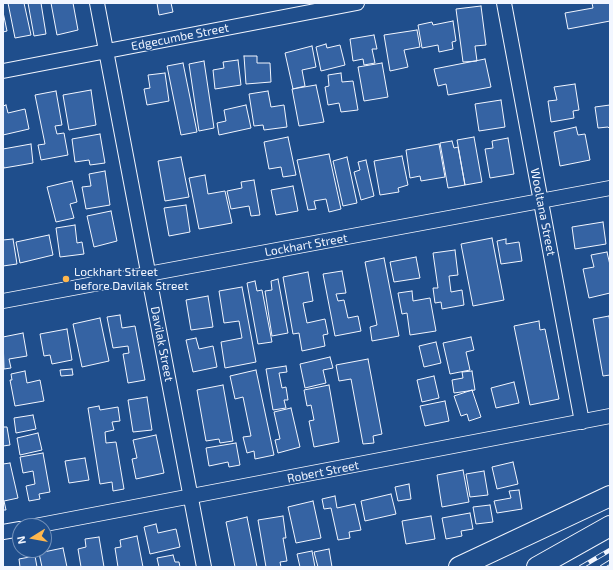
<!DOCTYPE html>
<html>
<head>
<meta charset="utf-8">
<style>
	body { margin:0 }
	#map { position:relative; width:613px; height:570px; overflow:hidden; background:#1f4e8c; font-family:"Exo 2",sans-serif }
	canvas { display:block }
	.frame { position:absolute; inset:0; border:4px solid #f2f6ff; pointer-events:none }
	.north { position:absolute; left:12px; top:518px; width:40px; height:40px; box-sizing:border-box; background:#1f4e8c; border:1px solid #7391ba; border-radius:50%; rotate:259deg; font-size:11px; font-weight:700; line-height:16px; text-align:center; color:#f2f6ff }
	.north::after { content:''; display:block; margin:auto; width:14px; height:18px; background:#ffb74d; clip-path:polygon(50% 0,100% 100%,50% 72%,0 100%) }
</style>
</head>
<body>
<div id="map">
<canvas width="613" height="570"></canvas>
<div class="frame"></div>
<div class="north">N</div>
</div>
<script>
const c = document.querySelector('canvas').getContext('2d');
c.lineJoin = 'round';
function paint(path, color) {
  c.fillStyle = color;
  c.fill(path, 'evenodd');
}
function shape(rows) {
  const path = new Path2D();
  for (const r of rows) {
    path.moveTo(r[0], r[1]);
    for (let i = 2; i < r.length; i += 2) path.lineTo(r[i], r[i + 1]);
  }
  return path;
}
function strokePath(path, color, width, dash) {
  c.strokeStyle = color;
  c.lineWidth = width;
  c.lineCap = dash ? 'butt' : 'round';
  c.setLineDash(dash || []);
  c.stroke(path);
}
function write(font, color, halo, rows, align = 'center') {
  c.font = font + ' "Exo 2",sans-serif';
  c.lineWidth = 3;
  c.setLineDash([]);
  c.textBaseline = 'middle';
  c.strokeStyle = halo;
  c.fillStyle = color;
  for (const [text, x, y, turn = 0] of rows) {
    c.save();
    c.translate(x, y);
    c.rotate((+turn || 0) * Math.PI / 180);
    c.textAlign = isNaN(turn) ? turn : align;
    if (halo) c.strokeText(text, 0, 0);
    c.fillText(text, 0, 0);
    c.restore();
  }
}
const building = shape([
	[8,3,24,3,31,35,15,38,8,3],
	[28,3,41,3,46,34,34,36,28,3],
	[51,3,73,3,78,30,57,35,51,3],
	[157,3,171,3,173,12,159,15,157,3],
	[592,3,610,3,610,21,568,29,565,13,593,8,592,3],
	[481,6,486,45,475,46,477,61,463,62,456,9,481,6],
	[3,12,7,31,3,32,3,12],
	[453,21,456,41,452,42,453,49,439,52,438,45,422,48,418,25,432,22,433,25,453,21],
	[417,30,420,47,404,50,408,67,390,71,384,35,417,30],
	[374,35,377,49,372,49,375,63,364,65,363,59,353,61,350,39,374,35],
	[326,44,327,48,340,45,345,65,321,71,316,47,326,44],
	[312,46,316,67,302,70,305,86,293,89,285,53,312,46],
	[244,56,257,56,257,63,270,63,271,82,246,84,244,56],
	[485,59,491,87,448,95,446,84,438,86,434,69,485,59],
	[238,60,241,85,215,89,213,70,224,68,223,62,238,60],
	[204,61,214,128,199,131,189,64,204,61],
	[183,63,197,132,181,135,167,66,183,63],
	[382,63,388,97,364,101,358,67,382,63],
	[165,73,169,101,147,105,144,89,150,88,148,75,165,73],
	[341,73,342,82,353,81,358,110,341,112,339,103,328,105,325,87,329,86,328,75,341,73],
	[575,84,579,110,573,111,574,118,551,122,548,101,557,100,554,87,575,84],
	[316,85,324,122,299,126,292,89,316,85],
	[91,90,96,125,69,130,63,95,91,90],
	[56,91,62,125,55,126,57,134,64,133,68,155,41,160,38,145,45,144,35,95,56,91],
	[268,91,271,107,284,105,287,127,264,130,263,125,254,126,249,94,268,91],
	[501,100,505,127,479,131,475,104,501,100],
	[6,105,8,113,25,109,29,129,3,135,3,106,6,105],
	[246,105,251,128,219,135,217,123,226,121,224,110,246,105],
	[610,105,610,128,609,128,608,127,598,128,595,107,610,105],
	[576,127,578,135,585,134,590,160,560,166,554,132,576,127],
	[100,134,105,163,90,165,89,160,75,162,72,139,100,134],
	[288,137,296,175,283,177,281,167,269,169,264,142,288,137],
	[474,137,482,182,465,185,457,140,474,137],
	[508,138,514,174,490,178,485,149,493,148,492,141,508,138],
	[452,141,454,148,458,147,465,185,448,188,440,143,452,141],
	[31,144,33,163,4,168,3,164,3,149,31,144],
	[439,144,445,177,421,181,420,176,410,178,406,150,439,144],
	[329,154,341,209,329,212,326,199,314,201,316,209,308,210,297,160,329,154],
	[402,156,408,185,398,188,399,192,380,195,374,161,402,156],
	[181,157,189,197,165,201,158,161,181,157],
	[347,157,357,203,343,206,333,161,347,157],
	[366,160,374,196,361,200,354,172,360,170,358,162,366,160],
	[105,171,110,205,86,209,82,187,91,186,89,174,105,171],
	[205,175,208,194,225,191,232,223,199,229,189,178,205,175],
	[254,180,260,215,251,216,249,206,231,209,227,191,242,188,241,182,254,180],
	[72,181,77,202,70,204,74,218,56,222,47,187,72,181],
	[293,186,298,211,276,215,271,190,293,186],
	[186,205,190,232,169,236,164,208,186,205],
	[111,211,117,241,94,247,87,216,111,211],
	[603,222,606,244,575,249,572,227,603,222],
	[75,225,77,243,82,242,84,254,60,257,56,228,75,225],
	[49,235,53,255,20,263,16,242,49,235],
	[492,238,504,300,473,306,461,244,492,238],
	[13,239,17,264,3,266,3,240,13,239],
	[506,239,506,244,519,242,522,261,501,264,497,241,506,239],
	[455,250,458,275,449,276,451,292,462,290,464,305,442,309,441,302,435,303,433,288,438,288,433,253,455,250],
	[607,252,610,265,610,293,589,298,583,269,594,267,591,255,607,252],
	[416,257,420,278,394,282,390,262,416,257],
	[384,258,399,336,372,341,370,327,377,325,365,262,384,258],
	[342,271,346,293,336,294,338,301,344,300,348,318,358,316,361,331,335,336,323,274,342,271],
	[308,272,313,301,303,303,307,323,325,319,328,334,323,335,325,346,302,351,299,333,293,334,283,277,308,272],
	[278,279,288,333,272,336,265,291,272,290,271,281,278,279],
	[255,281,257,291,262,290,272,342,258,344,247,283,255,281],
	[242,287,256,362,225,368,221,342,242,338,239,321,224,323,219,291,242,287],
	[412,291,413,301,430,298,436,331,410,335,407,313,402,314,398,293,412,291],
	[208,296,213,327,191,330,186,300,208,296],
	[120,315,122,328,135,326,145,380,128,383,123,354,129,353,128,346,113,348,107,317,120,315],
	[609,316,610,323,610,375,603,376,593,319,609,316],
	[100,318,109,361,82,367,73,324,100,318],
	[539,321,540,330,545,329,559,399,530,405,514,326,539,321],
	[67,329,72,360,52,364,50,355,44,356,40,334,67,329],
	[23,333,27,356,9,359,11,368,4,369,3,337,23,333],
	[471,337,474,350,466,352,470,370,450,374,443,343,471,337],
	[196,338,199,349,213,346,217,367,193,372,186,340,196,338],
	[436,342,441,363,424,367,419,346,436,342],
	[330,357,333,368,323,370,326,383,305,388,300,364,330,357],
	[368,359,382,434,373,436,374,443,363,444,351,379,339,381,336,365,368,359],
	[286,366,287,372,279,373,282,388,286,387,288,400,284,400,286,408,273,410,266,369,286,366],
	[72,369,73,375,61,376,60,370,72,369],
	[256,370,274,455,255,459,254,451,247,453,243,437,251,436,243,397,235,399,230,376,256,370],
	[25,371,27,383,40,380,44,401,15,406,10,380,12,380,11,374,25,371],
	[472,371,475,390,454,393,452,380,463,378,462,372,472,371],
	[434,376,439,398,422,402,417,380,434,376],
	[514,382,519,403,496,408,491,388,514,382],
	[223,385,233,441,220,443,219,439,206,441,197,390,223,385],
	[329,385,339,442,314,447,309,421,314,420,311,405,307,406,304,390,329,385],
	[472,390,481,417,469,421,467,414,461,416,454,396,472,390],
	[147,397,152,430,133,432,128,400,147,397],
	[445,401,449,421,425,426,420,406,445,401],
	[99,406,100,410,118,407,120,421,112,422,114,430,105,432,106,443,116,442,124,489,113,491,112,482,100,484,88,408,99,406],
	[291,408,300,447,278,453,275,440,280,439,274,412,291,408],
	[33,415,36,429,16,433,14,418,33,415],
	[3,427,7,427,10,445,3,446,3,427],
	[38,433,42,450,20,455,17,438,38,433],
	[156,435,164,473,136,479,132,459,137,458,133,440,156,435],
	[236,443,240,465,229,467,228,462,209,466,206,448,236,443],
	[43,453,50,492,39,494,40,499,29,501,26,486,35,484,33,471,23,473,20,457,43,453],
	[85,458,89,480,69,483,65,461,85,458],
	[513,462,518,484,497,489,492,467,513,462],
	[10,463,18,498,4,501,6,510,3,510,3,464,10,463],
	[463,470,469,502,442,507,437,475,463,470],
	[484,471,488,495,470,497,466,474,484,471],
	[409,484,411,499,398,501,395,487,409,484],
	[519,490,522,509,497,513,494,501,511,498,509,491,519,490],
	[391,494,396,514,365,521,361,501,391,494],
	[335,496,337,508,355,504,361,530,349,532,350,538,338,540,331,508,324,509,322,499,335,496],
	[313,501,321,538,296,543,288,507,313,501],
	[490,505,493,522,476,524,473,507,490,505],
	[470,513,473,529,461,531,462,536,446,539,442,518,470,513],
	[283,516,286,538,283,538,287,561,280,562,281,567,266,567,258,520,283,516],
	[431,516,435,539,406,544,402,521,431,516],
	[247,517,257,567,235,567,226,522,247,517],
	[156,524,158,533,176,529,180,547,150,554,144,527,156,524],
	[137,536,143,567,118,567,115,548,121,547,120,540,137,536],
	[99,537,104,567,81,567,78,549,86,547,85,539,99,537],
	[63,548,67,567,42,567,39,553,63,548],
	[329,549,332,567,318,567,314,552,329,549],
	[312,551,315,567,300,567,297,554,312,551],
	[173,555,175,562,179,562,180,567,159,567,157,558,173,555],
	[35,556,37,567,20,567,19,559,35,556]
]);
paint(building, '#3563a3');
strokePath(building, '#f2f6ff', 1);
const minor = shape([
	[97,3,204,567],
	[504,3,582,422],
	[3,71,357,3],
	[3,301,610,188],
	[35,526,610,416],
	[3,532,20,529]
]);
const highway = shape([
	[459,567,610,496],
	[537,567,610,526]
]);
strokePath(minor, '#f2f6ff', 16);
strokePath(highway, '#f2f6ff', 22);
strokePath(minor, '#1f4e8c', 14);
strokePath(highway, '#1f4e8c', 20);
const rail = shape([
	[581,567,610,550],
	[602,567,610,562]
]);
strokePath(rail, '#f2f6ff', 4.5);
strokePath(rail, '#1f4e8c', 3, [9]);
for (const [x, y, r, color] of [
	[66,279,4,"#ffb74d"]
]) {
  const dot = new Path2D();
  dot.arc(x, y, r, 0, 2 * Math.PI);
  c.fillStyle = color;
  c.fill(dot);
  strokePath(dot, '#1f4e8c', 1.5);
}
write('12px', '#f2f6ff', '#1f4e8c', [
	["Edgecumbe Street",180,37,-11],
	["Wooltana Street",543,212,79],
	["Lockhart Street",306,245,-10],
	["Davilak Street",162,344,79],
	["Robert Street",323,472,-11]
]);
write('12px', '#f2f6ff', '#1f4e8c', [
	["Lockhart Street",74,272],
	["before Davilak Street",74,286]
], 'left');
</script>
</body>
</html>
